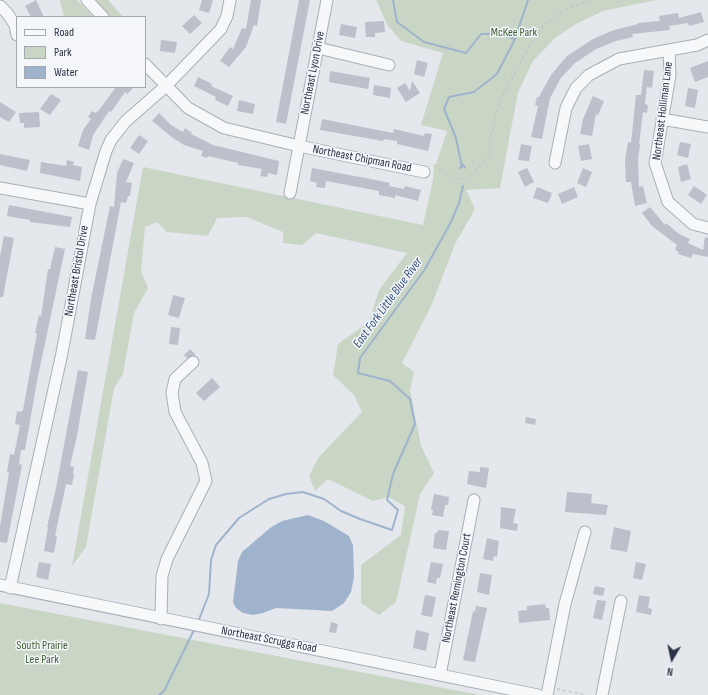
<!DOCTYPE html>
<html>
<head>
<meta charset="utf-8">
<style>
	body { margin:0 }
	#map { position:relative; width:708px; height:695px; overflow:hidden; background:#e4e7ec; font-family:"Sofia Sans Condensed",sans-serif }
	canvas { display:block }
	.legend { position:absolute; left:16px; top:16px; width:130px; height:72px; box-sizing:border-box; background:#f4f6f9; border:1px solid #a4a8b1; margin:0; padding:5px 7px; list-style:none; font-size:12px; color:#2b3445 }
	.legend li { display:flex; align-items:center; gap:8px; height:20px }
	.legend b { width:20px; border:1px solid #a4a8b1 }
	.north { position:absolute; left:652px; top:639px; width:40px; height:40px; -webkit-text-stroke:3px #f4f6f9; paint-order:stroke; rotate:189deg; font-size:11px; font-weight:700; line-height:16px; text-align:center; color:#2b3445 }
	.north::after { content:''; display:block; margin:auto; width:14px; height:18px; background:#2b3445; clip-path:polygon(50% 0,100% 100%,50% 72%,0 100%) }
</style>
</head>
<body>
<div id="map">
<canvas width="708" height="695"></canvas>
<ul class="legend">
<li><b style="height:5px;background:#f7f8fa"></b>Road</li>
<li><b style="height:11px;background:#c9d6c5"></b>Park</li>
<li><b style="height:11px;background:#9fb4cc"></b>Water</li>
</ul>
<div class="north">N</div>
</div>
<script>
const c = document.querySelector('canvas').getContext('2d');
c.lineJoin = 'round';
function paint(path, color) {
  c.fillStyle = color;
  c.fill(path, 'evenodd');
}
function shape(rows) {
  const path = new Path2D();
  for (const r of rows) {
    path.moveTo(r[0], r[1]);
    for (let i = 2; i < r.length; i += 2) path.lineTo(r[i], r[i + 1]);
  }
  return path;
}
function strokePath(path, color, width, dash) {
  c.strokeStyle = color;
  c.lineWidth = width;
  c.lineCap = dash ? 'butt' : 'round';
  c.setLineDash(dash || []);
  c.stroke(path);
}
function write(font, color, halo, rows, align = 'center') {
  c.font = font + ' "Sofia Sans Condensed",sans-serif';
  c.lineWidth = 3;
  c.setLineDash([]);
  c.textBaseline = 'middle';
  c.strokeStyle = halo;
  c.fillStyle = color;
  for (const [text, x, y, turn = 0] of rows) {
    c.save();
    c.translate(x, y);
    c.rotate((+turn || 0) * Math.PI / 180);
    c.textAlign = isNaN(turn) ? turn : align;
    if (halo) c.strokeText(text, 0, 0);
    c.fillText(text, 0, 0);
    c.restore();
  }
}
paint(shape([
	[60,0,77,0,93,17,64,17],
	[92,0,108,0,123,17,108,17],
	[376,0,656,0,603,11,576,24,555,38,533,61,518,92,500,188,466,190,475,209,455,244,432,304,402,363,414,372,410,390,421,446,434,473,420,494,396,602,379,615,361,603,361,565,401,535,405,506,388,497,373,501,328,479,315,491,309,476,319,457,362,412,354,395,333,375,338,344,369,322,379,290,407,253,316,233,302,245,283,243,283,232,247,217,217,218,208,236,167,232,157,222,145,227,141,271,148,288,134,313,123,374,114,388,86,547,72,566,143,167,423,225,433,180,434,165,436,164,447,131,421,125,443,53,401,41,388,26],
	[0,603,480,695,0,695]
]), '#c9d6c5');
paint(shape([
	[308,515,324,521,349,536,353,545,354,577,351,592,344,603,332,611,276,608,263,613,253,615,243,613,236,608,233,602,238,561,242,552,270,528,282,521]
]), '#9fb4cc');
strokePath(shape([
	[393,0,397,22,424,42,466,53,481,34,497,34,515,39],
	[462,167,456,138,444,109,449,97,474,92,497,74,515,39,528,0],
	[460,168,463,165,465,167],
	[198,622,209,594,211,560,216,545,239,518,269,499,286,494,303,492,324,499,341,511,360,519,392,530,398,510,387,500,393,474,415,424,410,399,390,381,358,373,360,358,425,269,451,222,459,203,463,186],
	[159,695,164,691,195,628]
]), '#9fb4cc', 2);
paint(shape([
	[36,0,44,17,31,17,25,6],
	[202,0,213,0,209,13,199,10],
	[251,0,261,0,257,26,254,25,246,47,229,67,220,61,230,47,233,49,242,28,246,29],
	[299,0,310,0,286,124,276,122],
	[701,12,704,22,689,26,688,23,669,26,670,30,632,34,633,37,616,41,596,49,575,63,561,78,550,98,542,139,531,137,538,106,535,105,537,97,539,97,551,75,567,56,593,39,614,30,638,24,638,23,660,21,659,16,678,13,679,18],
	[194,15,202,23,190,34,182,26],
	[384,21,385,32,375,33,375,37,366,37,365,22],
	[341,24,357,27,355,38,339,35],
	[161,40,177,42,175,53,160,51],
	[417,60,428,63,424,77,414,74],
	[708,61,708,77,695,82,690,68],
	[644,70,654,71,652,88,647,87,645,104,648,105,647,113,643,112,639,144,640,144,638,160,639,187,643,186,647,203,635,206,631,182,626,182,625,160,628,142,631,143,636,95,641,95],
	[330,71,370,78,368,89,329,82],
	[198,77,212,84,211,86,233,96,228,106,215,100,216,97,194,86],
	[412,81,420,93,406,102,397,88,405,83,410,91],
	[374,85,391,88,390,98,373,95],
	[116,87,134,87,127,94,125,92,111,112,109,111,93,135,89,150,78,146,83,130,91,119,88,117,92,111,95,113,99,110],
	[688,88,698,90,695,108,685,106],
	[51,94,61,100,50,115,40,109],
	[593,96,604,101,598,115,596,114,592,136,580,134,583,119],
	[239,100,255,104,253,114,237,111],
	[0,102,16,112,9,122,0,117],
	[39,112,40,127,24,128,24,123,20,123,19,113],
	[159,113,171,125,183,132,185,128,192,133,191,134,213,145,279,161,277,175,268,173,267,177,260,176,262,169,238,165,238,163,208,156,207,158,201,156,203,151,184,145,173,138,152,121],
	[322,119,393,133,394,129,424,136,425,133,432,134,428,151,397,144,397,141,384,139,383,141,320,130],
	[139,135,148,141,139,154,130,148],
	[680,142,691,144,688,158,677,155],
	[521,144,532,146,529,161,518,160],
	[589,144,592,159,581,161,578,146],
	[0,154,30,160,27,171,0,165],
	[123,159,134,163,126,182,132,183,130,196,128,196,126,203,121,202,95,340,85,339,91,299,110,206,114,207,117,173],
	[67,160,74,162,73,165,82,167,80,181,40,173,41,162,66,166],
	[687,164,691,179,681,182,678,167],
	[312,168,376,180,390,183,389,186,404,189,405,186,421,190,418,201,395,195,395,198,379,195,379,191,326,181,325,188,316,187,317,183,310,181],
	[527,168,534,182,525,187,518,172],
	[583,168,592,172,586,187,577,183],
	[694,186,707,195,701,204,688,195],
	[537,187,552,193,548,203,533,198],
	[574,187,578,197,562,204,558,194],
	[9,205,72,217,70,227,30,222,30,220,7,216],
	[650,207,665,225,666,223,679,234,690,239,688,243,703,250,705,237,708,238,708,257,693,254,691,258,678,254,679,252,675,250,677,245,652,226,642,213],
	[4,236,14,238,3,297,0,297,0,256],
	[55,247,65,249,37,381,25,450,21,450,19,464,22,465,7,543,0,542,0,526,9,473,7,472,10,454,14,455,20,425,15,424,17,411,21,412,23,410,37,333,35,333,39,315,41,316,48,269,50,269],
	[173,295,185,298,179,318,168,315],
	[171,327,180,328,178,345,169,344],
	[190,349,196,355,187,358,184,355],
	[78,370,88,372,77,436,70,466,74,467,73,474,74,474,72,485,66,484,55,536,57,537,54,553,44,551,48,527,47,527,56,488],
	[212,378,220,387,204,401,196,393],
	[526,417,536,419,535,425,525,423],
	[480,467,489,468,486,488,467,484,469,471,480,472],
	[567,492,592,494,591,503,608,505,606,515,565,512],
	[434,494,449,497,448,505,445,505,443,517,432,515,433,510,431,510],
	[501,507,516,509,513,523,518,524,517,531,500,528],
	[614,527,631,531,627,552,610,549],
	[438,530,449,531,446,550,433,548,435,533,437,533],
	[487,538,499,541,497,557,494,556,493,561,483,559],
	[39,562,51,564,48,580,36,577],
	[431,562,443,564,440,578,437,578,436,584,427,582],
	[636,562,646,564,642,580,633,578],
	[480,573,492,575,489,595,477,592],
	[595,586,605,588,603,596,593,594],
	[425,595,436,597,432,617,421,615],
	[639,595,650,597,648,608,652,609,651,615,636,612],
	[597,600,606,601,602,620,593,618],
	[545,604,546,608,549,608,550,620,519,623,518,611,527,610,527,606],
	[476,606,487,608,475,662,463,660,473,611,475,612],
	[331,622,338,624,336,633,329,632],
	[416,630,429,633,426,651,413,648]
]), '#bbc0ca');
const minor = shape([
	[87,0,103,17],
	[0,6,7,13,15,25,17,35],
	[318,48,389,65],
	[669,50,670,75,655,163,668,202,693,224,708,228],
	[145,64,188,108,224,128,299,146,424,172],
	[662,119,708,127],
	[555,163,566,108,576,88,589,75,619,59,697,45,708,40],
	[0,188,90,204],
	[290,193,327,0],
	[0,585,538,695],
	[10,588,62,353,90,204,106,151,111,140,126,121,166,86,221,29,227,16,230,0],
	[161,619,162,576,167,559,206,481,202,463,175,412,172,393,175,379,193,362],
	[440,675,474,500],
	[547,695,565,604,585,532],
	[602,695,621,601]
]);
strokePath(minor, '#a9aeb7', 13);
strokePath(shape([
	[434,165,455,179,468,179,490,155,490,138,499,103,529,46,544,25,563,11,590,0],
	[557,689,587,695]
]), '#c2c5cb', 1.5, [3, 3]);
strokePath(minor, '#f7f8fa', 11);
write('12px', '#3f6138', '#f4f6f9', [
	["McKee Park",514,33],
	["South Prairie",42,646],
	["Lee Park",42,660]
]);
write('12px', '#2b3445', '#f4f6f9', [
	["Northeast Lyon Drive",313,73,-79],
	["Northeast Holliman Lane",663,111,-83],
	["Northeast Chipman Road",362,159,11],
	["Northeast Bristol Drive",77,271,-80],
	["Northeast Remington Court",457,588,-79],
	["Northeast Scruggs Road",269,640,11]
]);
write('italic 13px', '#34527a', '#f4f6f9', [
	["East Fork Little Blue River",388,303,-54]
]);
</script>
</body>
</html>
